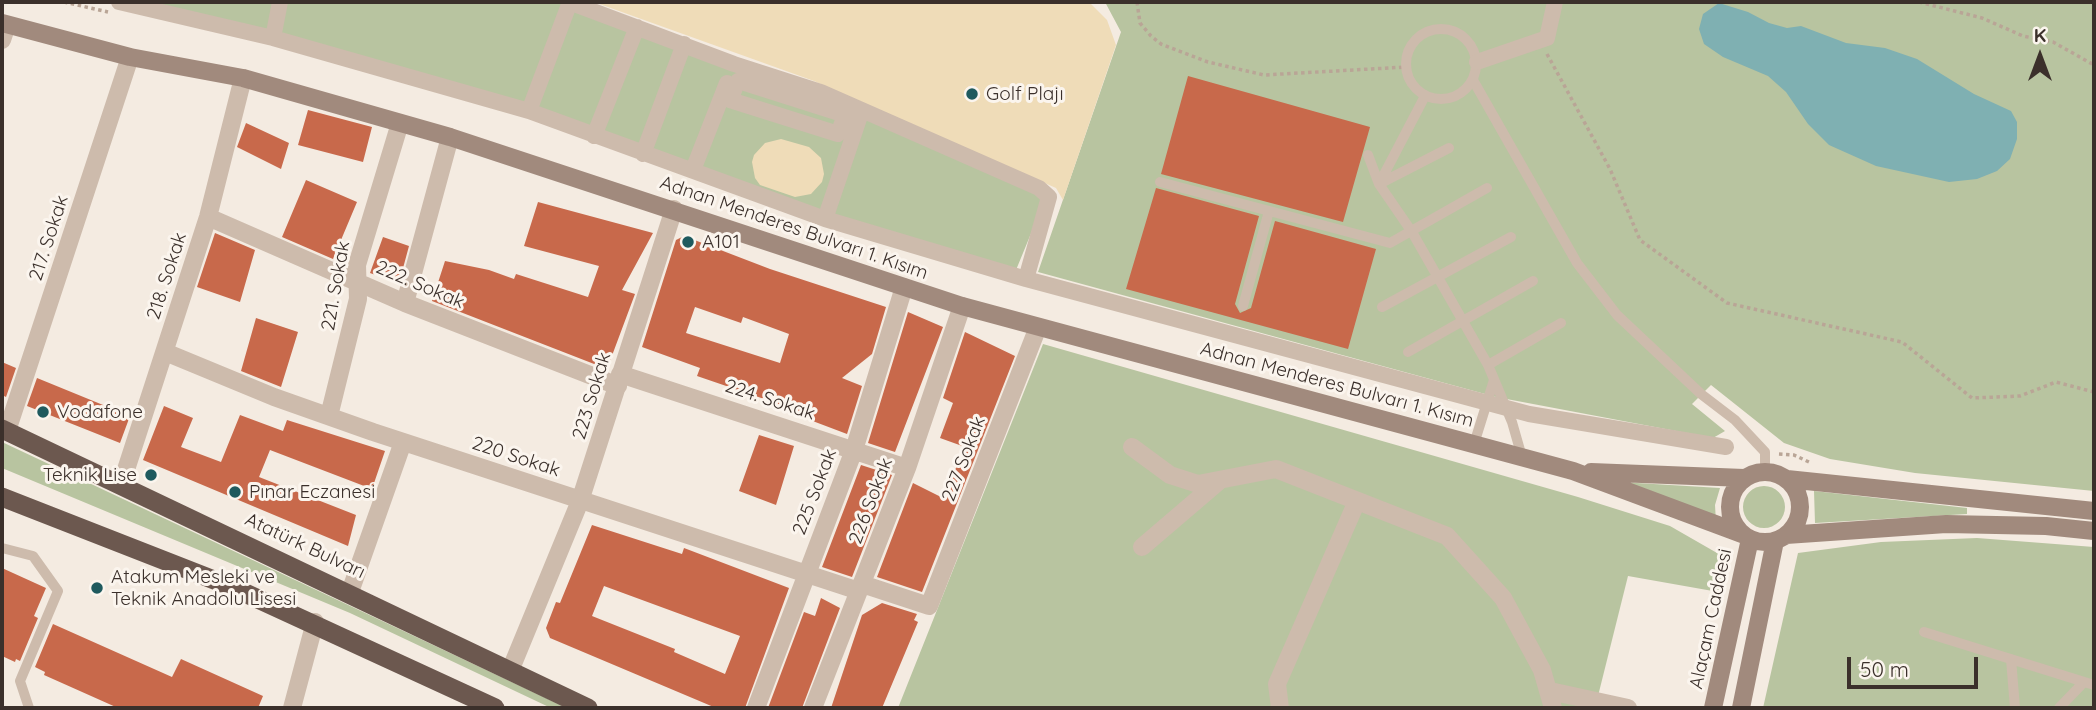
<!DOCTYPE html>
<html>
<head>
<meta charset="utf-8">
<style>
	body { margin:0 }
	#map { position:relative; width:2096px; height:710px; overflow:hidden; background:#f4ebe1; font-family:Quicksand,sans-serif }
	canvas { display:block }
	.frame { position:absolute; inset:0; border:4px solid #3b302b; pointer-events:none }
	.north { position:absolute; left:2005px; top:21px; width:70px; height:70px; -webkit-text-stroke:5px #fbf5ee; paint-order:stroke; rotate:0deg; font-size:19px; font-weight:700; line-height:28px; text-align:center; color:#3b302b }
	.north::after { content:''; display:block; margin:auto; width:24px; height:32px; background:#3b302b; clip-path:polygon(50% 0,100% 100%,50% 72%,0 100%) }
	.scale { position:absolute; left:1847px; top:657px; width:131px; height:32px; box-sizing:border-box; border:4px solid #3b302b; border-top:0; padding-left:9px; font-size:21px; line-height:24px; white-space:nowrap; color:#3b302b; -webkit-text-stroke:5px #fbf5ee; paint-order:stroke }
</style>
</head>
<body>
<div id="map">
<canvas width="2096" height="710"></canvas>
<div class="frame"></div>
<div class="north">K</div>
<div class="scale">50 m</div>
</div>
<script>
const c = document.querySelector('canvas').getContext('2d');
c.lineJoin = 'round';
function paint(path, color) {
  c.fillStyle = color;
  c.fill(path, 'evenodd');
}
function shape(rows) {
  const path = new Path2D();
  for (const r of rows) {
    if (r.length === 3) {
      path.moveTo(r[0] + r[2], r[1]);
      path.arc(r[0], r[1], r[2], 0, 2 * Math.PI);
      continue;
    }
    path.moveTo(r[0], r[1]);
    for (let i = 2; i < r.length; i += 2) path.lineTo(r[i], r[i + 1]);
  }
  return path;
}
function strokePath(path, color, width, dash) {
  c.strokeStyle = color;
  c.lineWidth = width;
  c.lineCap = dash ? 'butt' : 'round';
  c.setLineDash(dash || []);
  c.stroke(path);
}
function write(font, color, halo, rows, align = 'center') {
  c.font = font + ' Quicksand,sans-serif';
  c.lineWidth = 6;
  c.setLineDash([]);
  c.textBaseline = 'middle';
  c.strokeStyle = halo;
  c.fillStyle = color;
  for (const [text, x, y, turn = 0] of rows) {
    c.save();
    c.translate(x, y);
    c.rotate((+turn || 0) * Math.PI / 180);
    c.textAlign = isNaN(turn) ? turn : align;
    if (halo) c.strokeText(text, 0, 0);
    c.fillText(text, 0, 0);
    c.restore();
  }
}
paint(shape([
	[140,2,555,2,819,96,1046,197,1016,270,859,224,590,129],
	[1105,2,2094,2,2094,491,1915,473,1830,459,1784,443,1711,385,1692,404,1725,431,1713,438,1496,397,1038,272,1121,32],
	[1043,344,1578,497,1670,526,1724,557,1724,593,1628,576,1595,708,898,708],
	[2,442,567,708,551,708,350,613,2,468],
	[1620,482,1720,488,1715,505,1716,522],
	[1764,507,21],
	[1814,491,1967,508,1967,514,1815,523],
	[1977,538,2094,547,2094,708,1763,708,1798,553,1881,542]
]), '#b8c4a0');
paint(shape([
	[594,2,1089,2,1107,20,1116,45,1063,200,1056,188,814,81],
	[781,139,809,147,821,158,824,174,822,182,811,194,795,197,760,185,755,178,752,162,754,155,765,143]
]), '#efdcb8');
paint(shape([
	[1719,3,1748,12,1769,23,1787,28,1801,26,1846,43,1885,48,1917,59,1974,94,2011,111,2017,122,2017,139,2010,159,1997,171,1977,179,1949,182,1876,166,1829,145,1808,124,1786,92,1768,76,1723,57,1704,44,1699,29,1703,14]
]), '#7fb0b2');
paint(shape([
	[1188,76,1370,127,1343,222,1161,174],
	[308,110,372,127,363,162,298,145],
	[246,123,289,143,281,169,237,147],
	[306,180,357,202,333,259,282,237],
	[1156,188,1259,216,1235,304,1240,313,1251,308,1275,221,1376,249,1348,349,1126,289],
	[538,202,653,233,622,290,635,294,607,369,432,301,445,261,489,270,514,279,516,274,588,297,599,266,524,246],
	[215,233,255,250,240,302,197,287],
	[684,236,770,269,886,307,872,354,842,378,862,386,847,434,810,420,811,415,697,376,700,368,642,347,676,240],
	[695,307,741,323,743,317,789,334,780,363,686,333],
	[383,237,409,246,399,283,370,273],
	[908,312,943,327,895,452,868,443],
	[256,318,298,332,281,387,241,371],
	[965,332,1015,356,922,592,877,577,913,483,943,498,965,447,940,438,953,403,943,398],
	[2,362,16,368,6,397,2,395],
	[37,378,130,416,120,443,27,406],
	[164,406,193,418,181,447,221,462,240,415,283,431,287,420,385,451,372,489,270,450,259,477,356,515,348,546,143,460],
	[759,435,794,446,776,505,739,491],
	[861,465,892,475,852,577,822,567],
	[592,525,682,554,684,548,789,588,745,708,716,708,550,638,546,628,556,602,560,603],
	[604,586,740,636,725,674,674,652,675,649,592,616],
	[2,568,46,588,34,616,38,618,20,661,16,659,15,662,2,656],
	[821,598,840,608,802,708,768,708,804,612,815,616],
	[882,603,917,614,914,620,918,622,882,708,831,708,862,615],
	[53,624,172,677,181,659,263,696,258,708,118,708,44,675,45,672,35,667]
]), '#c8694b');
strokePath(shape([
	[64,2,108,12],
	[1137,2,1140,23,1151,36,1161,44,1208,62,1264,75,1406,67],
	[1919,2,1982,18,2023,36,2053,42,2094,65],
	[1547,54,1610,169,1640,240,1727,303,1902,342,1972,398,2020,396,2056,382,2094,392],
	[1779,454,1794,455,1811,463]
]), '#b9a596', 3.5, [3.5, 3.5]);
strokePath(shape([
	[1441,64,35],
	[1473,80,1577,263,1617,315,1701,394,1735,420,1765,452,1765,471],
	[1425,96,1379,184,1412,232,1488,365,1561,323],
	[1368,155,1379,184,1449,148],
	[1160,182,1390,243,1487,188],
	[1243,306,1269,211],
	[1382,307,1511,237],
	[1408,352,1533,281],
	[1488,365,1512,422,1522,457],
	[1474,444,1494,380],
	[2,548,33,556,58,591,20,681,29,708],
	[1924,632,2094,685],
	[2011,659,2015,708],
	[2059,708,2084,682]
]), '#cdbbac', 10);
strokePath(shape([
	[119,2,273,38,529,111,825,219,1026,279,1529,414,1726,447],
	[569,2,734,64,821,92,1039,188,1049,197,1026,279],
	[273,38,280,2],
	[1477,62,1547,38,1555,2],
	[738,81,845,115,838,134,730,100,738,81],
	[529,111,570,2],
	[594,136,637,27],
	[643,154,684,44],
	[693,170,727,83],
	[825,219,862,110]
]), '#cdbbac', 16);
strokePath(shape([
	[2,40,7,25],
	[208,217,405,303,618,386],
	[405,303,450,137],
	[165,352,274,397,373,432,859,591],
	[620,374,907,468],
	[329,416,358,299,357,265,400,123],
	[7,431,130,57],
	[1132,447,1170,475,1198,484,1276,469,1447,536,1503,598,1542,670,1553,708],
	[121,485,208,217,243,78],
	[1142,547,1218,482],
	[862,584,929,606,1038,327],
	[350,592,403,442],
	[510,671,580,501,674,209],
	[1550,691,1628,708],
	[756,708,854,450,904,287],
	[813,708,907,468,962,306],
	[1280,708,1277,684,1357,501]
]), '#cdbbac', 18);
strokePath(shape([
	[292,708,315,622]
]), '#cdbbac', 18);
strokePath(shape([
	[2,23,130,57,243,78,450,137,962,306,1573,471,1742,534],
	[1765,507,35],
	[1591,472,1744,478],
	[1787,479,2094,511],
	[1786,535,1946,524,2046,526,2094,531],
	[1713,708,1750,539],
	[1741,708,1775,541]
]), '#a18a7d', 18);
strokePath(shape([
	[2,429,588,708],
	[2,497,232,587,495,708]
]), '#6c584f', 19);
for (const [x, y, r, color] of [
	[972,94,7,"#1f5a5e"],
	[688,242,7,"#1f5a5e"],
	[43,412,7,"#1f5a5e"],
	[151,475,7,"#1f5a5e"],
	[235,492,7,"#1f5a5e"],
	[97,588,7,"#1f5a5e"]
]) {
  const dot = new Path2D();
  dot.arc(x, y, r, 0, 2 * Math.PI);
  c.fillStyle = color;
  c.fill(dot);
  strokePath(dot, '#fbf5ee', 2.5);
}
write('19px', '#3b302b', '#fbf5ee', [
	["Golf Plajı",986,94],
	["A101",702,242],
	["Vodafone",57,412],
	["Teknik Lise",137,475,"right"],
	["Pınar Eczanesi",249,492],
	["Atakum Mesleki ve",111,577],
	["Teknik Anadolu Lisesi",111,599]
], 'left');
write('19px', '#3b302b', '#fbf5ee', [
	["Adnan Menderes Bulvarı 1. Kısım",794,228,19],
	["217. Sokak",49,238,-72],
	["218. Sokak",167,276,-72],
	["222. Sokak",420,285,23],
	["221. Sokak",336,286,-80],
	["Adnan Menderes Bulvarı 1. Kısım",1337,385,15],
	["223 Sokak",592,396,-73],
	["224. Sokak",770,400,18],
	["220 Sokak",516,457,18],
	["227 Sokak",964,459,-69],
	["225 Sokak",815,492,-69],
	["226 Sokak",871,501,-69],
	["Atatürk Bulvarı",305,546,25],
	["Alaçam Caddesi",1711,619,-78]
]);
</script>
</body>
</html>
